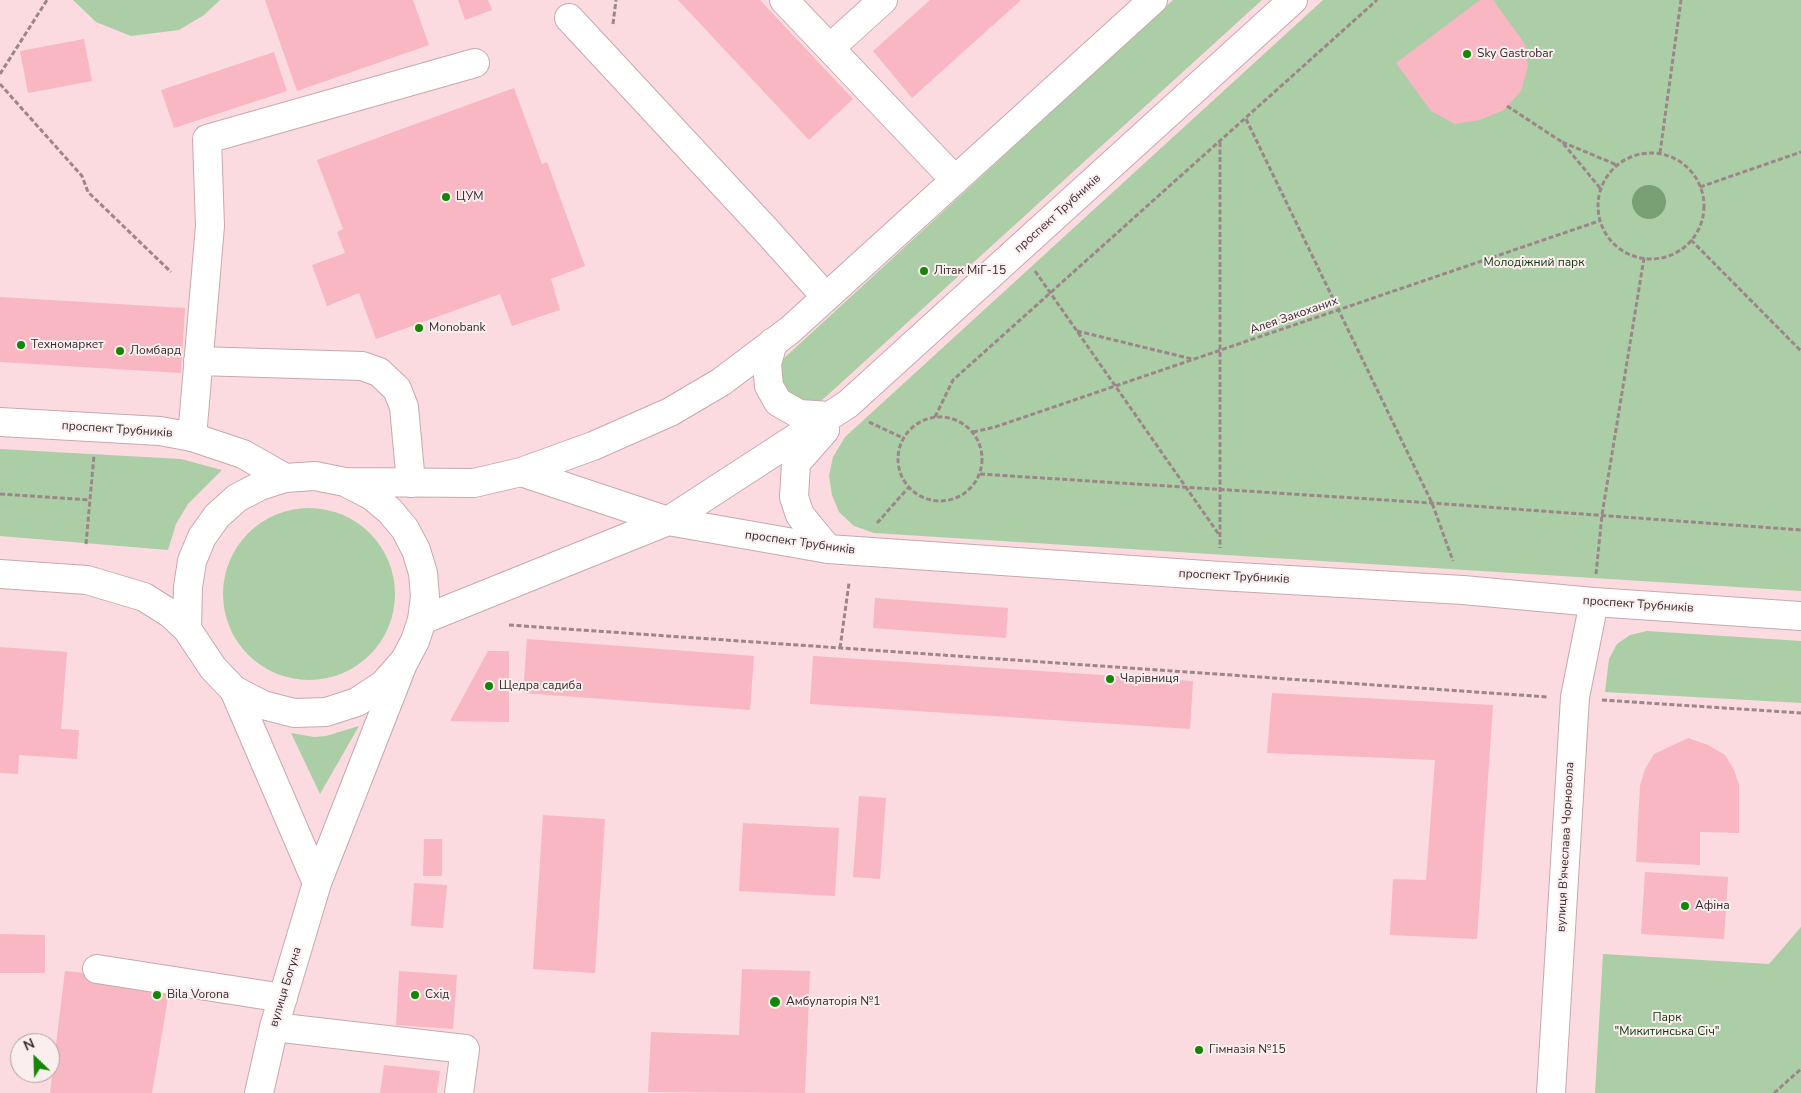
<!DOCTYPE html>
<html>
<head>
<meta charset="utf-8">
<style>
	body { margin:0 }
	#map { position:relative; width:1801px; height:1093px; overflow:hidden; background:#fbdbdf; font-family:"Nunito Sans",sans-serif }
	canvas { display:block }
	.north { position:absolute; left:10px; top:1033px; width:50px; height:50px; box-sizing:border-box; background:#fbeeef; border:1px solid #ada0a1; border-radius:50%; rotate:336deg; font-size:14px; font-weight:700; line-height:20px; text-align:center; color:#372b2d }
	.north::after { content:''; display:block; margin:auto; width:18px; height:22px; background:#138704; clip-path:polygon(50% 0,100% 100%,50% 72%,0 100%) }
</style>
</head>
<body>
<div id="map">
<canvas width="1801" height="1093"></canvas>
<div class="north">N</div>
</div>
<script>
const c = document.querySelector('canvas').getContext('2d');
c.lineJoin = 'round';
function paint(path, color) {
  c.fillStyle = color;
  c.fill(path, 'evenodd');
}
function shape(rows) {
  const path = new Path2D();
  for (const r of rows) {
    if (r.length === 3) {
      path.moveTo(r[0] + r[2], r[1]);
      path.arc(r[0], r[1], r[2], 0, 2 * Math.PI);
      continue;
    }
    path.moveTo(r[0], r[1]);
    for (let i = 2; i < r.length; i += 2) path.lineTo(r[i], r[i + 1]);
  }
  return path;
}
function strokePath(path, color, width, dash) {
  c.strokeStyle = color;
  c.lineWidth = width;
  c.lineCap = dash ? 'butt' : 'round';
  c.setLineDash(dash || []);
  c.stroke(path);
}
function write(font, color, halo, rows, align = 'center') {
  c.font = font + ' "Nunito Sans",sans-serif';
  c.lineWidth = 4;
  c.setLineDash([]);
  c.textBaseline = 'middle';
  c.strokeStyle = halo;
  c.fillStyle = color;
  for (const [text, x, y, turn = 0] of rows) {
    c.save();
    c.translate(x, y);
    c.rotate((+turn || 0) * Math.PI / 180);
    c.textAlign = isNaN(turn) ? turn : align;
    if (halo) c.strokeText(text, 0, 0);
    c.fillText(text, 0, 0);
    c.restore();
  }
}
paint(shape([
	[73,0,220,0,204,15,179,30,131,36,96,22],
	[1173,0,1262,0,820,402,801,401,790,394,781,380,781,361],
	[1323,0,1801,0,1801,591,874,533,854,526,839,512,832,495,829,476,833,457,845,437],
	[0,449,181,459,222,470,188,504,176,524,168,550,0,536],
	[309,594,86],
	[1647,631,1801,641,1801,703,1605,692,1609,659,1617,644,1630,635],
	[359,726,320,794,291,733,314,737,326,736],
	[1801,927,1801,1093,1595,1093,1603,954,1769,964]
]), '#abcea6');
paint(shape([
	[1649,202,17]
]), '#79a074');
paint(shape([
	[265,0,413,0,429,45,297,91],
	[458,0,488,0,492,10,465,20],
	[678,0,760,0,853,99,809,140],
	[930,0,1021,0,912,98,873,51],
	[1480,0,1493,0,1525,44,1528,67,1521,91,1504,110,1480,120,1455,124,1431,111,1396,63],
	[84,39,92,81,28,93,20,51],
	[274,52,287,91,174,128,161,90],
	[514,88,542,164,547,162,585,266,551,279,560,310,512,326,500,294,376,339,359,293,327,306,312,265,345,253,337,232,343,229,317,160],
	[0,297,185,308,181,373,0,362],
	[875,598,1008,608,1006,638,873,628],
	[527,639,754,656,750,710,523,693],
	[0,647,67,652,61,729,79,730,77,759,19,755,18,774,0,773],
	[488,651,509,651,509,722,450,721],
	[813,656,1193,681,1190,729,810,704],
	[1272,693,1493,705,1477,939,1390,935,1393,879,1426,880,1435,760,1267,753],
	[1688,738,1708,745,1725,755,1734,770,1739,785,1739,833,1700,832,1700,865,1636,862,1640,786,1645,769,1654,754],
	[859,796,886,798,880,879,853,877],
	[543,815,605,819,595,973,533,969],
	[743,823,839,828,835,896,739,891],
	[424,839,442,839,442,876,423,876],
	[1645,872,1728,877,1724,939,1641,934],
	[414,883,447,885,443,928,411,926],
	[0,934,45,935,45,973,0,973],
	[742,969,810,971,805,1093,648,1092,651,1032,739,1035],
	[65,971,138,978,170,986,152,1093,50,1093],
	[399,971,457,975,453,1029,396,1025],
	[384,1065,440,1071,437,1093,380,1093]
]), '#f8b7c2');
const minor = shape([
	[784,0,955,180],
	[569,18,765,229,826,297],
	[830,48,883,0],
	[198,361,362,366,379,372,397,389,404,407,411,483],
	[192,437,210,226,207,139,475,63],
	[234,690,317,883],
	[97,969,283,998],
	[274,1027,465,1049,459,1093],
	[259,1093,274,1027,317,883,404,661],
	[1551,1093,1575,697,1594,602]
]);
const major = shape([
	[773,342,767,364,769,386,778,402,799,414,829,416],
	[0,422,160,431,192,437,243,454,285,478],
	[825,430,796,463,794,497,800,515,828,549],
	[521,472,668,521,828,549,1220,576,1463,590,1594,602,1801,616],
	[345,482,474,483,521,472,593,446,670,412,721,382,790,330,1153,0],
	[0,574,87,580,144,597,171,614,187,629,213,668,234,690,263,705,294,713,326,712,357,702,384,684,405,660,415,641,422,620,425,596,423,573,416,550,405,529,390,511,372,496,345,482,315,476,285,478,260,486,237,498,217,516,202,537,192,561,188,587,187,629],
	[422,620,668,521,848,404,1293,0]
]);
strokePath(minor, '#c7a9ad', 30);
strokePath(major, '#c7a9ad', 30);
strokePath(shape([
	[613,24,616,0],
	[0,74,47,0],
	[0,84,82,176,88,192,171,272],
	[1507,106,1562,142],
	[1246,119,1432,503,1453,561],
	[1220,142,1220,548],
	[1651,206,53],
	[1660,153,1681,0],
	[1700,187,1801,152],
	[1600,188,1562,142,1617,165],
	[1691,240,1801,351],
	[1035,271,1220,536],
	[1077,331,1192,359],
	[940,459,42],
	[935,417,953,380,1377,0],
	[869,422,903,438],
	[973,432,995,427,1599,221],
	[980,474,1432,503,1801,530],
	[0,494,90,500],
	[877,523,908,488],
	[86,544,94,455],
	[1596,574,1602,515,1644,258],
	[509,625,1548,697],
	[840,648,849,583],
	[1602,700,1801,713],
	[1774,1093,1801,1069]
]), '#9c8689', 3, [5, 2.5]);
strokePath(minor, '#fff', 28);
strokePath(major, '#fff', 28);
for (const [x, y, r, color] of [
	[1467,54,5,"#138704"],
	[446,197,5,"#138704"],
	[924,271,5,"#138704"],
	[419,328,5,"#138704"],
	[21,345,5,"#138704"],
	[120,351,5,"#138704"],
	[1110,679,5,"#138704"],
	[489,686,5,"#138704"],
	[1685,906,5,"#138704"],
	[157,995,5,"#138704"],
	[415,995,5,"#138704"],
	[775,1002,6,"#138704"],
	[1199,1050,5,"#138704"]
]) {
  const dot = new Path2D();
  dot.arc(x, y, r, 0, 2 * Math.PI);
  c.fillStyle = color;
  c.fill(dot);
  strokePath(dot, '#fbeeef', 2);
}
write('12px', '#372b2d', '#fbeeef', [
	["Sky Gastrobar",1477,54],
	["ЦУМ",456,197],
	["Літак МіГ-15",934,271],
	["Monobank",429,328],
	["Техномаркет",31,345],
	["Ломбард",130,351],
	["Чарівниця",1120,679],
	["Щедра садиба",499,686],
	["Афіна",1695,906],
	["Bila Vorona",167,995],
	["Схід",425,995],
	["Амбулаторія №1",786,1002],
	["Гімназія №15",1209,1050]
], 'left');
write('12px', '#372b2d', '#fbeeef', [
	["проспект Трубників",1058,214,-42],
	["Алея Закоханих",1294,316,-19],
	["проспект Трубників",117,430,4],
	["проспект Трубників",800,543,8],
	["проспект Трубників",1234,577,3],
	["проспект Трубників",1638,605,4],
	["вулиця В'ячеслава Чорновола",1566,847,-87],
	["вулиця Богуна",286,987,-73]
]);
write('12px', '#0e370a', '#fbeeef', [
	["Молодіжний парк",1534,263],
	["Парк",1667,1018],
	["\"Микитинська Січ\"",1667,1032]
]);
</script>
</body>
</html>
